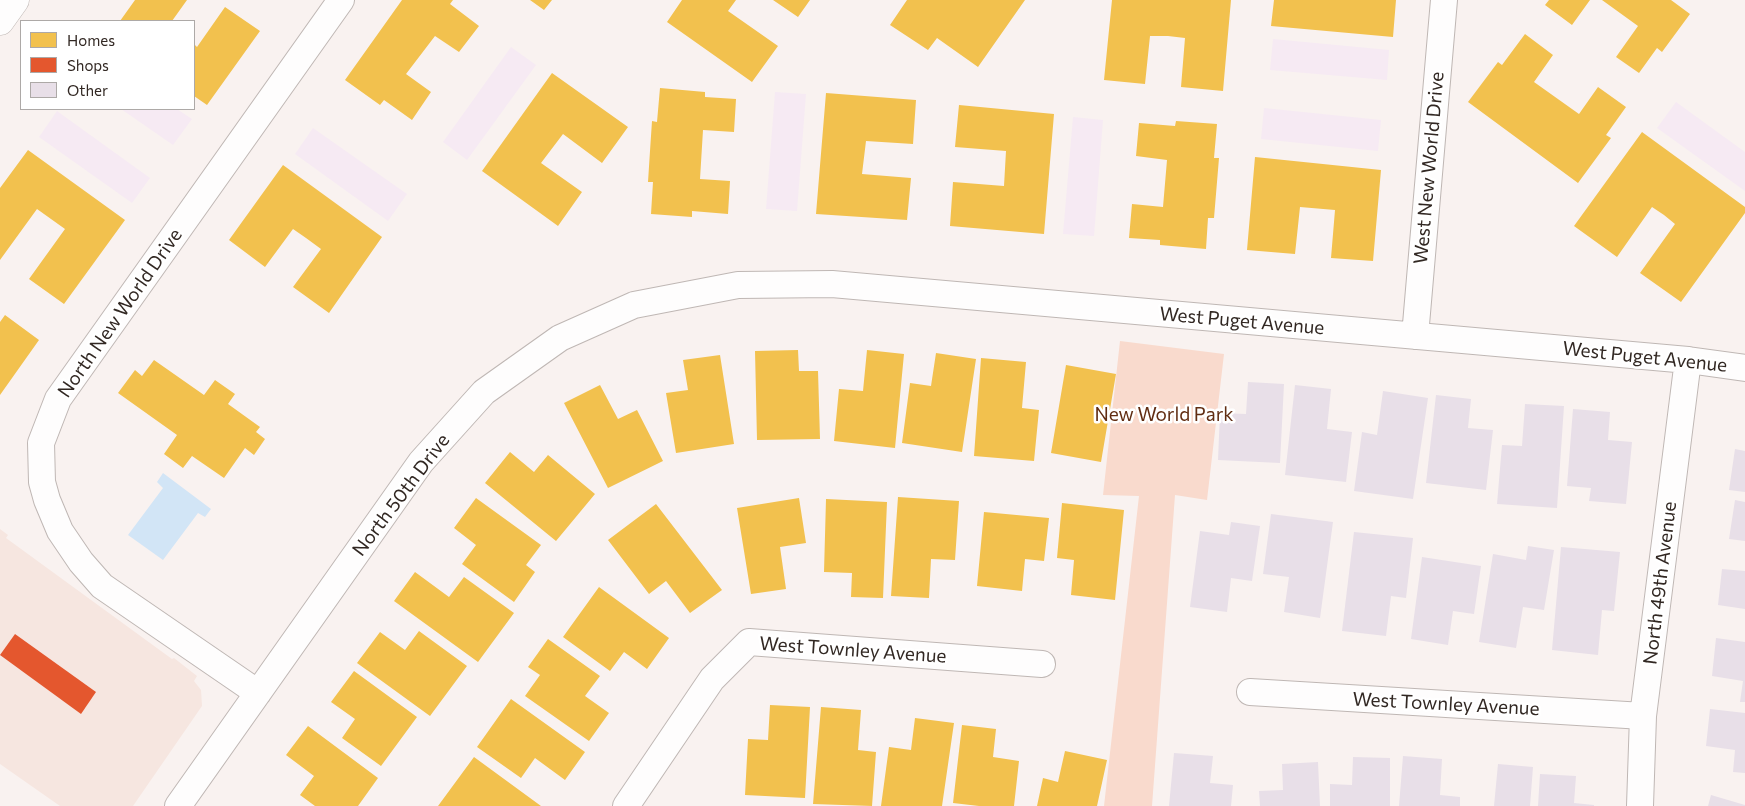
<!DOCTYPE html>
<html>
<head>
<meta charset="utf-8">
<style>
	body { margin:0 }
	#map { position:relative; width:1745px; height:806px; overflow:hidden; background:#f9f2f0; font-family:Commissioner,sans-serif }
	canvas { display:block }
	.legend { position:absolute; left:20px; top:20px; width:175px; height:90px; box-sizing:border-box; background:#fff; border:1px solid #ada9a7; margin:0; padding:6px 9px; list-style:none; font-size:15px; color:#322823 }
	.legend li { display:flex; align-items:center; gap:10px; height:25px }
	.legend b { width:25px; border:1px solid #ada9a7 }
</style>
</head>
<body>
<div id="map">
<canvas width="1745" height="806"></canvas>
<ul class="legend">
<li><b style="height:14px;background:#f2c14e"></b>Homes</li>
<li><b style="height:14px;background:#e4572e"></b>Shops</li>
<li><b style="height:14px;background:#e8dfe8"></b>Other</li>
</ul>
</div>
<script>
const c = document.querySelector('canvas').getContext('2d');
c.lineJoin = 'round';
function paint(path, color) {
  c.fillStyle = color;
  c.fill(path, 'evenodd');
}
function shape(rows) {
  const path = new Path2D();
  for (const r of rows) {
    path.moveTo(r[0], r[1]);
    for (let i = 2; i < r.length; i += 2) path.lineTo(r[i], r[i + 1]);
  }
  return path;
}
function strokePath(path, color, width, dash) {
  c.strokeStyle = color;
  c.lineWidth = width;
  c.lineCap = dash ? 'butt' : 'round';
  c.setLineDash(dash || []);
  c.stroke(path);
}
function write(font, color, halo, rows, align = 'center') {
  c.font = font + ' Commissioner,sans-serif';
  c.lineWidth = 5;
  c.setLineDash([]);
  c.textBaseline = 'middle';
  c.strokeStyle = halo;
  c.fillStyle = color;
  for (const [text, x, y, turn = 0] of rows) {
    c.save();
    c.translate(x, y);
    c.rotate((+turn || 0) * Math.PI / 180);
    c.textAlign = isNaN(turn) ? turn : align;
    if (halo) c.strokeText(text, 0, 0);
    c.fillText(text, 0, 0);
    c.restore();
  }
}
paint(shape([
	[0,529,8,535,6,538,172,659,174,658,197,676,194,681,201,690,202,706,133,806,60,806,0,764]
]), '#f6e6e0');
paint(shape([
	[1273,39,1389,50,1387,80,1270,70],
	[511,47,536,65,467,160,443,142],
	[775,92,806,94,797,211,766,209],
	[1676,102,1745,152,1745,191,1657,128],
	[1264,108,1381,120,1378,151,1261,139],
	[121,109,177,109,192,119,173,145],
	[57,111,150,178,132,203,39,137],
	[1073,117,1103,120,1094,236,1063,234],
	[313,128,407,194,388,221,295,154]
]), '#f6eaf3');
paint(shape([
	[1120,341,1224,354,1207,500,1175,495,1152,806,1104,806,1139,496,1103,495]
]), '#f9dacd');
paint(shape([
	[163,473,211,509,205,517,198,513,163,560,128,535,163,488,157,482]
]), '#d2e5f6');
paint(shape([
	[135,0,187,0,172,21,120,21],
	[402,0,453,0,450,4,479,26,459,52,435,36,406,74,431,92,412,120,384,100,380,105,345,80],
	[530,0,552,0,544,10],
	[682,0,736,0,728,11,778,46,752,82,667,22],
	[773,0,810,0,798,17],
	[907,0,1025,0,978,67,937,38,928,50,890,25],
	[1112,0,1231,0,1223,91,1181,87,1185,38,1168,36,1150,36,1145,84,1104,80],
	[1274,0,1396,0,1393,37,1271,26],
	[1549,0,1590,0,1572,25,1545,5],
	[1602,0,1671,0,1690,14,1662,52,1657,48,1639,73,1616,57,1638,26],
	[225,7,260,31,207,105,194,96,194,44,197,47],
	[1525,34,1553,55,1534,82,1579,114,1598,87,1626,107,1606,135,1611,138,1578,183,1468,102,1498,62,1502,65],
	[552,73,628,127,602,163,563,134,541,163,582,192,558,226,482,171],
	[660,88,705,92,705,97,736,99,734,132,703,130,700,179,730,181,728,214,692,211,692,217,651,214,653,182,648,182,650,151,652,121,657,122],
	[826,93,916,100,913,144,866,141,862,174,911,178,907,220,816,214],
	[959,105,1054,114,1044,234,950,226,953,182,1004,186,1006,151,955,147],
	[1176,121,1217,124,1214,158,1219,158,1214,218,1208,218,1206,249,1160,245,1160,240,1129,238,1132,204,1163,207,1167,160,1136,156,1139,123,1175,126],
	[1642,132,1745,207,1745,213,1681,302,1640,273,1675,224,1664,215,1652,207,1617,257,1574,226],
	[28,150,125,220,64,304,29,279,65,229,37,209,0,260,0,188],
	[1255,157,1381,170,1373,261,1331,258,1335,210,1300,207,1295,254,1247,250],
	[283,165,382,237,329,313,293,287,321,249,306,238,293,229,265,267,229,240],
	[5,315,39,340,0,395,0,322],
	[798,350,799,371,818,371,820,439,757,440,755,351],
	[867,350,904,354,895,448,834,441,839,389,863,391],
	[936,353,976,359,962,452,902,443,910,383,931,386],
	[720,355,734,444,676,453,666,393,688,390,683,360],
	[981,358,1026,362,1022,408,1039,410,1034,461,974,456],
	[154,360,204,395,215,380,235,394,228,404,260,427,256,432,265,439,254,455,245,448,224,478,192,456,183,468,164,454,177,435,118,393,135,370,142,376],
	[1066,365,1116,374,1101,462,1051,453],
	[600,385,618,419,637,410,663,461,608,488,564,403],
	[510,452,534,472,548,455,595,494,556,541,485,483],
	[898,497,959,501,955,560,931,559,929,598,891,596],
	[476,498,541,545,526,565,535,572,514,602,462,564,476,545,454,528],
	[799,498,806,543,780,547,786,589,751,594,737,508],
	[826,499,887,502,883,598,851,597,852,573,824,572],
	[1062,503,1124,510,1115,600,1071,595,1074,560,1057,558],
	[656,504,722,590,690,613,666,581,649,594,608,540],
	[984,512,1049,518,1044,561,1025,559,1022,591,977,586],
	[415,572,449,597,464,577,514,613,478,662,394,601],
	[599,587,669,638,647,669,624,652,610,671,563,637],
	[419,631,467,666,430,716,357,663,380,632,405,650],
	[548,639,600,676,585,696,609,713,589,741,525,696,540,675,528,667],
	[354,671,417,717,381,766,342,738,355,719,331,702],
	[511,699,585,752,565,780,535,758,521,778,477,747],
	[770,705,810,707,805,798,745,795,748,739,768,740],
	[821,707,861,710,858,750,876,752,872,806,813,804],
	[915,718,954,723,942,806,881,806,889,747,911,750],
	[962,725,996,729,993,757,1019,761,1014,806,979,806,953,803],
	[308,726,378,778,358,806,315,806,300,795,314,776,286,755],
	[1065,751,1107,760,1097,806,1037,806,1043,778,1058,782],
	[474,757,541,806,438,806]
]), '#f2c14e');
paint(shape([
	[15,634,96,692,81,714,0,655]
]), '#e4572e');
paint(shape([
	[1248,382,1284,384,1280,463,1218,460,1220,413,1246,414],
	[1295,385,1331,389,1327,429,1352,432,1346,482,1285,475],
	[1383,391,1428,398,1413,499,1354,491,1362,432,1377,435],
	[1436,395,1471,399,1468,428,1493,430,1486,490,1426,483],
	[1525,404,1564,406,1557,508,1497,504,1502,445,1522,446],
	[1573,409,1610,412,1608,440,1632,442,1626,504,1589,501,1591,488,1567,486],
	[1735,449,1745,451,1745,492,1729,490],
	[1735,500,1745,502,1745,541,1729,539],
	[1271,514,1333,522,1320,618,1284,612,1289,577,1263,574],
	[1231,522,1260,526,1252,581,1231,578,1227,612,1190,607,1200,531,1229,535],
	[1354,532,1413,538,1406,598,1391,596,1386,636,1342,631],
	[1528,546,1554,550,1544,610,1523,607,1516,648,1479,642,1493,554,1526,560],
	[1561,547,1620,552,1614,611,1602,610,1598,655,1552,650],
	[1422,557,1481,566,1474,614,1453,611,1448,645,1411,639],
	[1722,569,1745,571,1745,609,1718,605],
	[1716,638,1745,642,1745,702,1740,702,1743,681,1712,676],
	[1710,709,1745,713,1745,773,1733,772,1735,750,1706,746],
	[1174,753,1213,756,1210,783,1233,785,1231,806,1169,806],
	[1403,756,1442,759,1440,795,1460,797,1460,806,1399,806],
	[1353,757,1390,758,1390,806,1330,806,1330,784,1352,785],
	[1318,762,1320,806,1260,806,1259,791,1283,790,1282,764],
	[1498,764,1533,767,1530,806,1494,806],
	[1540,774,1576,776,1574,803,1594,805,1594,806,1538,806],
	[1711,795,1745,805,1745,806,1708,806]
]), '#e8dfe8');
const minor = shape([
	[1415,336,1444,0],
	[1250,692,1643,716],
	[258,693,102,586,81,562,60,531,47,500,42,482,41,443,58,399,341,0],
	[178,806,421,462,484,392,560,338,634,305,738,285,832,284,1688,360,1745,368],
	[626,806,712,679,749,642,1042,664],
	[1640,806,1643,716,1688,360]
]);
const primary = shape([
	[0,21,15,0]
]);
strokePath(minor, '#bfb7b4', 28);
strokePath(primary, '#bfb7b4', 29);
strokePath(minor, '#fefdfd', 26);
strokePath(primary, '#fefdfd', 28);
write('19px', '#322823', '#fff', [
	["West New World Drive",1429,168,-85],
	["North New World Drive",120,313,-55],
	["West Puget Avenue",1242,321,5],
	["West Puget Avenue",1645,357,6],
	["North 50th Drive",401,495,-53],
	["North 49th Avenue",1660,583,-83],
	["West Townley Avenue",853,650,4],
	["West Townley Avenue",1446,704,3]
]);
write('19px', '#612d12', '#fff', [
	["New World Park",1164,415]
]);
</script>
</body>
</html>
